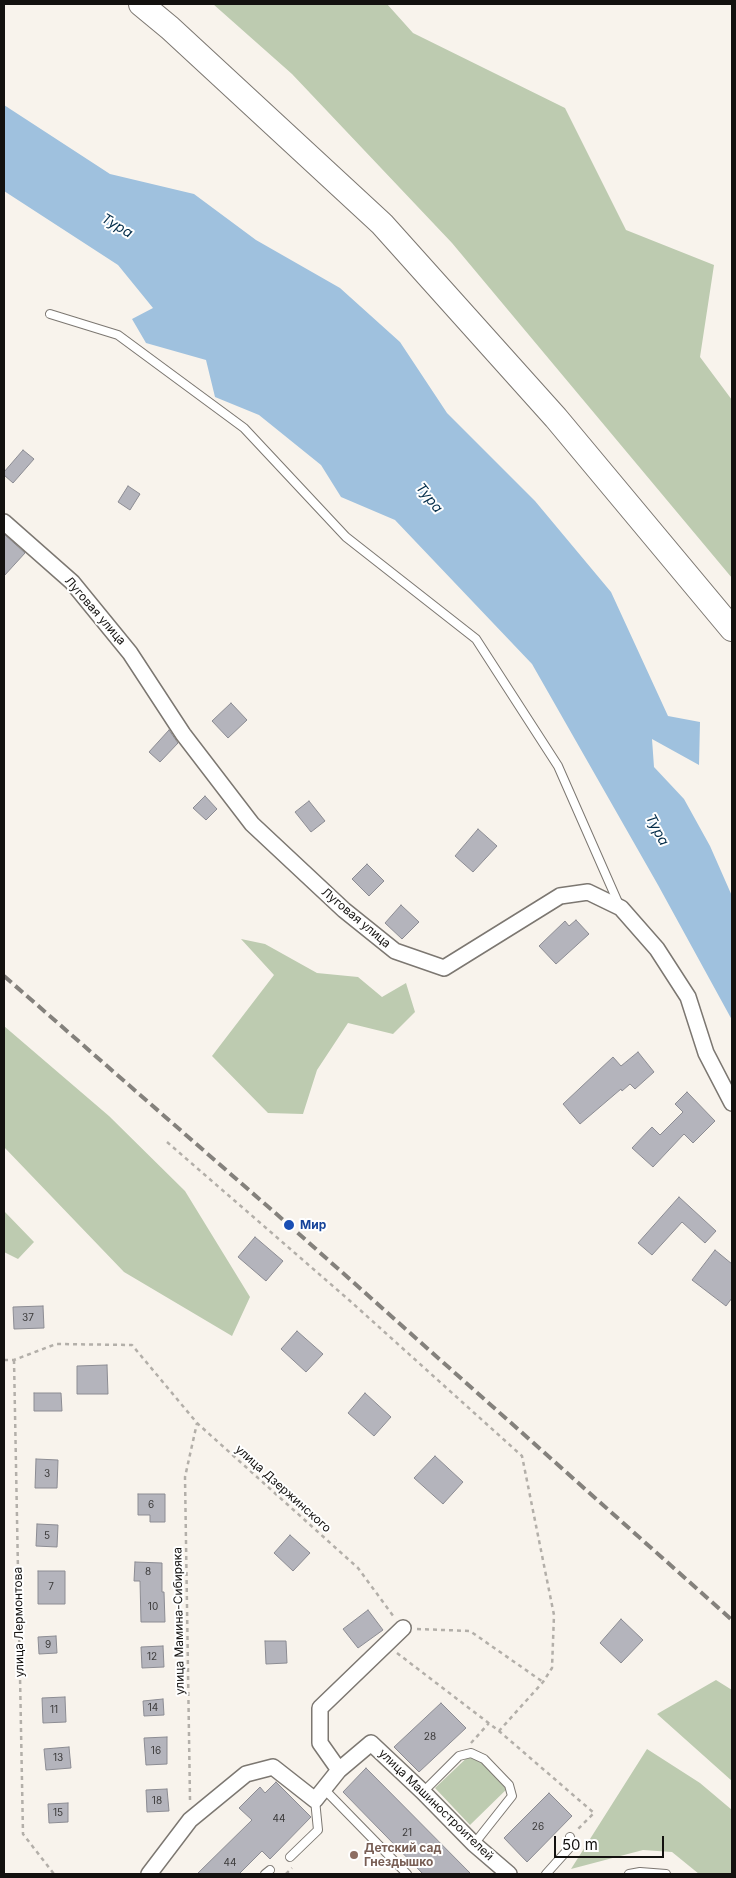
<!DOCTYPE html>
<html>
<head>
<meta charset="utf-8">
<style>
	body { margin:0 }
	#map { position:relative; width:736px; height:1878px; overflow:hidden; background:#f8f3ec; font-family:Inter,sans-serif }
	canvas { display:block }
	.frame { position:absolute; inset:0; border:5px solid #13110f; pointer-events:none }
	.scale { position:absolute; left:554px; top:1836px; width:110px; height:22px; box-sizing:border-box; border:2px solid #13110f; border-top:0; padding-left:6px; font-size:15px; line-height:18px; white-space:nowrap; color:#13110f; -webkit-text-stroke:4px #fff; paint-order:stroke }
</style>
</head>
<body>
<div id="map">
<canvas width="736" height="1878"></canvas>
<div class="frame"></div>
<div class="scale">50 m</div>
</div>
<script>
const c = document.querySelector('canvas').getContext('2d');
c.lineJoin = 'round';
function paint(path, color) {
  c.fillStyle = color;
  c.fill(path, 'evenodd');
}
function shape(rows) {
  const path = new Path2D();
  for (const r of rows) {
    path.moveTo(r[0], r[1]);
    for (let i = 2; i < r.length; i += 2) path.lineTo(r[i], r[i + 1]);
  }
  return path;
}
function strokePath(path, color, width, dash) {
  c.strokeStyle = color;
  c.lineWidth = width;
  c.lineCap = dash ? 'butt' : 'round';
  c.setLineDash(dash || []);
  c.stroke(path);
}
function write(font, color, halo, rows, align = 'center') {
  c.font = font + ' Inter,sans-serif';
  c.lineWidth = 4;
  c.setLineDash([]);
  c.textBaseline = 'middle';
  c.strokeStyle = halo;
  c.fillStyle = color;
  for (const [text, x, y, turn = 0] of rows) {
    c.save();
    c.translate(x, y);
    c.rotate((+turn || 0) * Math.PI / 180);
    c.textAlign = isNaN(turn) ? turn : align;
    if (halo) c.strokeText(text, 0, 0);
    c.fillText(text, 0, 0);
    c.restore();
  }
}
paint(shape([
	[213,4,387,4,413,33,565,108,626,230,714,265,700,357,732,400,732,578,452,243,292,74],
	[241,939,265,944,317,973,358,977,382,997,406,983,415,1012,393,1034,348,1023,317,1070,303,1114,268,1113,212,1056,274,975],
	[4,1026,109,1116,185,1191,250,1297,232,1336,124,1272,4,1147],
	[4,1211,34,1242,18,1259,4,1252],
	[716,1680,732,1690,732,1781,657,1714],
	[647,1749,700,1783,732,1810,732,1874,699,1874,672,1852,643,1850,571,1869],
	[474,1751,512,1784,470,1825,435,1788]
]), '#bdcbb0');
paint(shape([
	[4,105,110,174,194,194,256,240,340,288,400,342,447,413,535,501,611,592,668,716,700,722,699,765,652,739,654,767,684,799,710,846,732,896,732,1020,658,885,532,664,395,520,341,497,321,465,259,415,215,397,206,360,146,343,132,319,153,308,118,265,4,191]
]), '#9fc1de');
const building = shape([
	[23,450,34,459,13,483,4,475,4,472,23,450],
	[128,486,140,494,130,510,118,502,128,486],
	[4,534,25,553,4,576,4,534],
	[231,703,247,720,228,738,212,721,231,703],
	[169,730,178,743,160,762,149,752,169,730],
	[205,796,217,809,206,820,193,808,205,796],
	[309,801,325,821,311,832,295,812,309,801],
	[478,829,497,846,473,872,455,856,478,829],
	[367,864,384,881,369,896,352,879,367,864],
	[401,905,419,922,402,939,385,923,401,905],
	[576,920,589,934,556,964,539,946,565,921,569,926,576,920],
	[638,1052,654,1072,635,1089,630,1084,622,1091,621,1089,580,1124,563,1104,613,1057,621,1066,638,1052],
	[687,1092,715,1121,693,1143,684,1134,653,1167,632,1148,652,1127,660,1135,683,1112,675,1104,687,1092],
	[679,1197,716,1231,705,1243,682,1222,652,1255,638,1243,679,1197],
	[255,1237,283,1261,266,1281,238,1257,255,1237],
	[715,1250,732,1264,732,1298,726,1306,692,1280,715,1250],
	[43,1306,44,1328,14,1329,13,1307,43,1306],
	[297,1331,323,1354,306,1372,281,1349,297,1331],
	[107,1365,108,1394,77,1394,77,1366,107,1365],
	[34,1393,61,1393,62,1411,34,1411,34,1393],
	[365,1393,391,1417,374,1436,348,1413,365,1393],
	[435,1456,463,1482,443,1504,414,1478,435,1456],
	[36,1459,58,1460,57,1488,35,1488,36,1459],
	[138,1494,165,1494,165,1522,150,1522,150,1515,138,1515,138,1494],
	[37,1524,58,1525,57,1547,36,1546,37,1524],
	[290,1535,310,1553,293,1571,274,1553,290,1535],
	[135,1562,162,1563,162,1592,164,1592,165,1622,141,1622,140,1581,134,1581,135,1562],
	[38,1571,65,1571,65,1604,38,1604,38,1571],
	[368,1610,383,1630,358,1648,343,1629,368,1610],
	[621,1619,643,1640,621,1663,600,1643,621,1619],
	[56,1636,57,1653,39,1654,38,1637,56,1636],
	[265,1641,286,1641,287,1663,266,1664,265,1641],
	[163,1646,164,1667,142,1668,141,1647,163,1646],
	[65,1697,66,1722,43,1723,42,1698,65,1697],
	[163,1699,164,1715,144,1716,143,1701,163,1699],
	[441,1703,466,1728,419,1772,394,1747,441,1703],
	[167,1737,167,1764,146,1765,144,1738,167,1737],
	[69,1747,71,1768,46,1770,44,1749,69,1747],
	[366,1768,471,1874,423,1874,343,1792,366,1768],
	[276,1782,311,1817,270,1859,262,1851,239,1874,197,1874,252,1820,239,1808,260,1787,265,1793,276,1782],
	[167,1789,169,1811,147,1812,146,1790,167,1789],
	[549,1793,572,1816,527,1862,504,1838,549,1793],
	[68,1803,68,1822,49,1823,48,1804,68,1803]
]);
paint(building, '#b4b4bc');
strokePath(building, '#8c8c93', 1);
const service = shape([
	[50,314,118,335,244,428,346,537,476,639,558,766,620,907],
	[324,1789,407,1874],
	[423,1792,459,1756,471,1753,484,1759,509,1785,512,1796,474,1844],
	[290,1857,318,1830,315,1800],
	[265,1874,270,1870],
	[546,1874,572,1845,570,1837],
	[629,1874,640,1872,666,1874]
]);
const minor = shape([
	[4,522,72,582,130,653,183,734,252,824,344,910,395,951,444,968,560,896,588,892,621,908,657,949,688,997,706,1053,732,1103],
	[339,1770,320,1743,320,1708,403,1628],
	[149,1874,190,1820,246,1774,273,1767,315,1800,339,1770,371,1743,423,1792,474,1844,509,1874]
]);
const primary = shape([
	[141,4,170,28,382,224,556,418,732,629]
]);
strokePath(service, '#7c7771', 10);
strokePath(minor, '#7c7771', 18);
strokePath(primary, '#7c7771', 26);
strokePath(shape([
	[167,1142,349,1300,522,1456,554,1615,552,1668,543,1682,499,1731],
	[4,1360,14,1360,56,1344,132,1345,197,1423,358,1568,394,1617],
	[14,1360,23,1834,54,1874],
	[417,1629,470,1631,543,1682],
	[397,1653,499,1731,594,1813,576,1831],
	[471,1743,489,1723],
	[190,1800,185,1477,197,1423],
	[286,1874,292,1868]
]), '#b3afa9', 2.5, [4, 4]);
strokePath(service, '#fff', 8);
strokePath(minor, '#fff', 15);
strokePath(primary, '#fff', 24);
strokePath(shape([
	[4,976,289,1225,732,1620]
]), '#84817c', 4, [10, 5]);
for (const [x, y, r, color] of [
	[289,1225,6,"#1a4fb4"],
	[354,1855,5,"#8d6e63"]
]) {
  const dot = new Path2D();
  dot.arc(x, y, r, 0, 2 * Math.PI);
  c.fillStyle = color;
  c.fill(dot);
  strokePath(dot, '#fff', 2);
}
write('10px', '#3b3a3a', null, [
	["37",28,1318],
	["3",47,1474],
	["6",151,1505],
	["5",47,1536],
	["8",148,1572],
	["7",51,1587],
	["10",153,1607],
	["9",48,1645],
	["12",152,1657],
	["14",153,1708],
	["11",54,1710],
	["28",430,1737],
	["16",156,1751],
	["13",58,1758],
	["18",157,1801],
	["15",58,1813],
	["44",279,1819],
	["26",538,1827],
	["21",407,1833],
	["44",230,1863]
]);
write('12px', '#13110f', '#fff', [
	["Луговая улица",95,611,49],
	["Луговая улица",356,918,40],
	["улица Дзержинского",283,1489,42],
	["улица Мамина-Сибиряка",179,1621,-91],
	["улица Лермонтова",19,1622,-91],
	["улица Машиностроителей",436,1805,44]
]);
write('bold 12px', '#164399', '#fff', [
	["Мир",300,1225]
], 'left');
write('bold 12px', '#785e54', '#fff', [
	["Детский сад",364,1848],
	["Гнездышко",364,1862]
], 'left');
write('italic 14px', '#032d4a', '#fff', [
	["Тура",117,226,31],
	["Тура",429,498,51],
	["Тура",657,830,62]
]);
</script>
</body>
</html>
